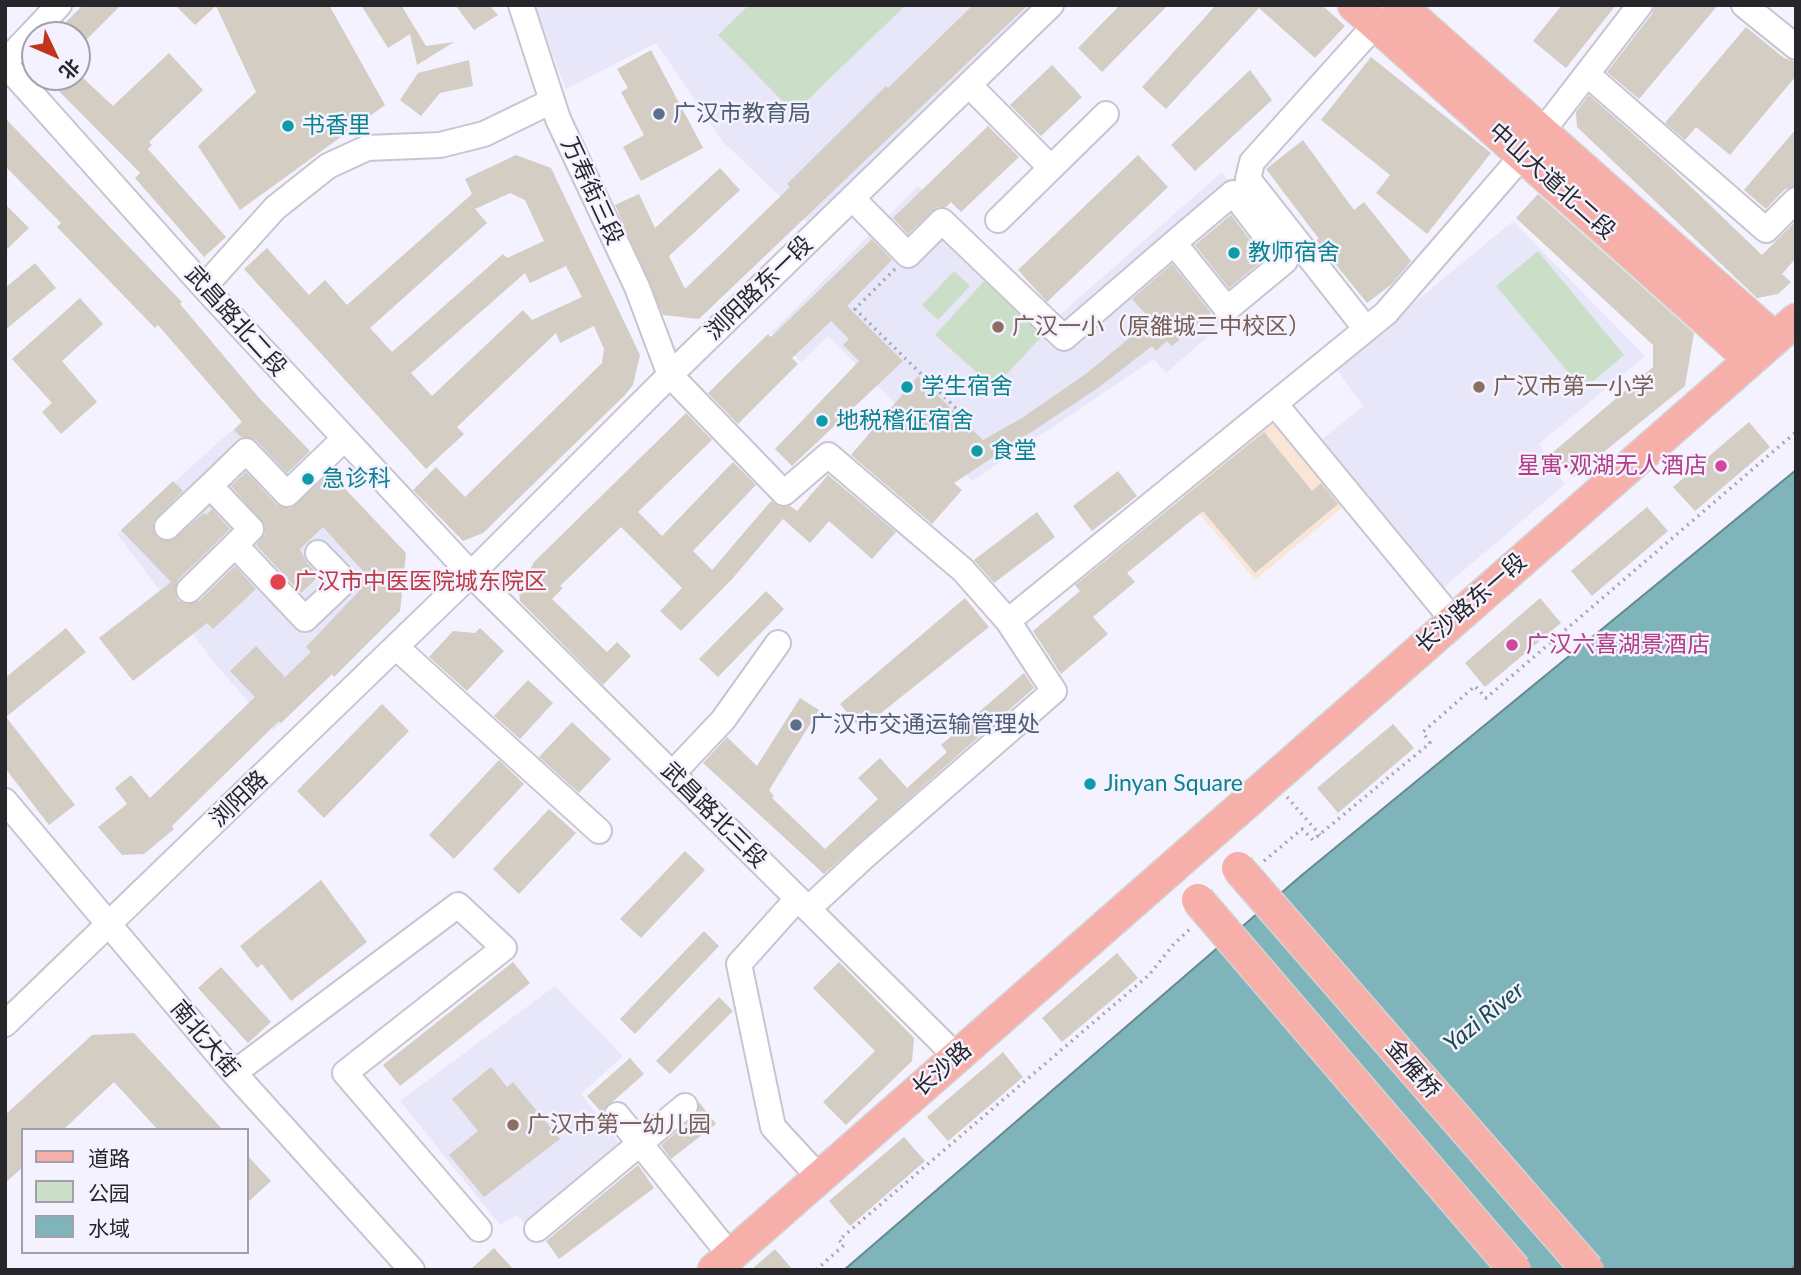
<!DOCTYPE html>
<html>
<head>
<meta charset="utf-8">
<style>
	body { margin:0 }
	#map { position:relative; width:1801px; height:1275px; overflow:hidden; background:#f3f2fe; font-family:Lato,"Noto Sans SC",sans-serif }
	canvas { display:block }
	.frame { position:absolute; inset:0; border:7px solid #27262b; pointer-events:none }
	.legend { position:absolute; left:21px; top:1128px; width:228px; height:126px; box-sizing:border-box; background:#f3f2fe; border:2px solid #a1a0aa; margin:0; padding:9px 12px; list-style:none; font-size:21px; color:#27262b }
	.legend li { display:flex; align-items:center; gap:14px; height:35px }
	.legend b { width:35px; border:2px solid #a1a0aa }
	.north { position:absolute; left:21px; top:21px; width:70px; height:70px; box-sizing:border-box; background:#f3f2fe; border:2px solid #a1a0aa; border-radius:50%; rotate:134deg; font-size:19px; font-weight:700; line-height:28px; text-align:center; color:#27262b }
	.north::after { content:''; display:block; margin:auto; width:24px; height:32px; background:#c1361b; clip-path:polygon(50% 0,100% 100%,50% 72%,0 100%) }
</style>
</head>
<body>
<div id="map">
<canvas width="1801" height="1275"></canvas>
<div class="frame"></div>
<ul class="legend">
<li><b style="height:9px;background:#f7afaa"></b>道路</li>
<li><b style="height:19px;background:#cbdfc8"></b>公园</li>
<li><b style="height:19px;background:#7fb4bb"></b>水域</li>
</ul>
<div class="north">北</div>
</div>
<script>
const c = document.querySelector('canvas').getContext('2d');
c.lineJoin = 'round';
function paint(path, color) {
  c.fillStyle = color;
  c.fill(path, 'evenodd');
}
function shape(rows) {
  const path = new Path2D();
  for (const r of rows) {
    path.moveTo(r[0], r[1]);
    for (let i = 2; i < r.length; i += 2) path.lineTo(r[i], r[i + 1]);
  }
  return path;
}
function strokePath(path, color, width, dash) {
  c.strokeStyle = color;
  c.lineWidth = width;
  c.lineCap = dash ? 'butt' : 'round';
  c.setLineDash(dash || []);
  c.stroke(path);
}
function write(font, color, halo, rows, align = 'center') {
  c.font = font + ' Lato,"Noto Sans SC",sans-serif';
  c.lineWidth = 5;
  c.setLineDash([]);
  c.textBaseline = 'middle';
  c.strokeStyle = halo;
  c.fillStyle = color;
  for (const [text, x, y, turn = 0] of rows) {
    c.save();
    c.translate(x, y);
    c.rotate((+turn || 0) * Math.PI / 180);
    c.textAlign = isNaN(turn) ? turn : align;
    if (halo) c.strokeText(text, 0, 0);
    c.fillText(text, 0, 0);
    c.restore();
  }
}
paint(shape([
	[1273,412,1348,503,1255,580,1178,488]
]), '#fae6d7');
paint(shape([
	[533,5,1032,5,808,223,723,142,656,43,566,89],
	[1222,172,1293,262,1166,373,1154,359,972,481,828,336,801,362,771,333,918,186,1054,320],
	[1513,221,1645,356,1539,444,1565,484,1443,588,1319,442,1363,406,1336,368],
	[263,402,406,553,400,611,273,730,217,666,117,534],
	[555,986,623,1056,581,1094,625,1150,530,1230,517,1215,500,1225,400,1101]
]), '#e8e7fa');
paint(shape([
	[749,5,906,5,794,113,718,35],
	[1538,251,1624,355,1583,390,1496,286],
	[954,271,970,286,938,320,922,305],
	[984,281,1043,335,994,388,935,335]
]), '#cbdfc8');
const water = shape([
	[1796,470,1796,1264,1791,1270,844,1270,1302,875,1796,470]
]);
paint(water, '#7fb4bb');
strokePath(water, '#658990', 2);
paint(shape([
	[83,5,121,5,77,49,77,35,53,35],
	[175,5,329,5,385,105,240,210,198,146,256,92,216,6,195,25],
	[361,5,401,5,426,46,454,42,417,65,410,34,388,48],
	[455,5,489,5,498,15,474,30],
	[973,5,1028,5,699,319,663,315,615,205,639,194,655,228,720,168,740,190,669,256,685,289,790,187,787,184,886,86,888,88],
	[1120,5,1168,5,1102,72,1078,48],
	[1216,5,1322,5,1345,26,1315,58,1259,8,1166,109,1142,87],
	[1562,5,1616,5,1566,68,1533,41],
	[1655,5,1718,5,1639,99,1607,72,1652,14],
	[1746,27,1784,58,1796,62,1796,76,1730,155,1696,127,1685,140,1665,123],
	[651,50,703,148,641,181,623,147,644,135,621,92,628,88,617,69],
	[169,53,203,90,149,142,152,145,148,149,226,237,204,257,135,178,140,173,45,77,82,77,113,106],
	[1371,57,1491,153,1427,234,1376,193,1390,175,1321,120],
	[469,60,473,86,440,93,421,116,400,100,418,73],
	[1052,65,1082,97,1041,136,1010,105],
	[1250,70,1272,100,1195,171,1171,145],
	[1589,95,1666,163,1762,255,1796,221,1796,258,1782,274,1791,282,1778,294,1757,298,1577,127,1576,112],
	[5,118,182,302,180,304,260,399,310,451,287,473,256,440,241,437,234,430,242,422,158,325,155,328,57,227,61,223,5,166],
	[988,126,1019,157,961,212,951,202,946,207,937,207,908,234,893,218],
	[1796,129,1796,186,1785,189,1766,209,1744,190],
	[1303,140,1354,210,1364,202,1411,261,1392,284,1367,303,1316,240,1319,239,1266,169],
	[516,155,551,168,640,355,633,385,625,395,483,533,463,541,413,490,436,467,465,497,602,363,604,349,594,326,560,343,556,333,457,427,464,434,426,469,244,269,267,248,309,295,325,280,347,305,472,194,465,179],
	[510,193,525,200,544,241,507,258,503,254,392,352,370,328,487,223,475,209],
	[566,266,582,297,532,320,523,310,432,396,411,373,525,273,530,283],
	[1138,155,1168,187,1047,302,1018,270],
	[1538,194,1694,333,1685,386,1573,477,1552,453,1653,367,1653,345,1516,218],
	[5,204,29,228,5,251],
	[1231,215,1264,259,1229,288,1195,245],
	[872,239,892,260,847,306,903,361,792,466,775,449,859,361,843,345,849,339,831,321,792,358,798,364,738,424,708,393,768,334,771,337],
	[35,263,56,288,5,330,5,288],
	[1172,264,1211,313,1172,346,1167,341,1156,351,1152,346,1098,388,954,483,962,490,932,524,851,455,918,376,983,440,1022,418,1087,373,1151,320,1132,299],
	[80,298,103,324,62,361,97,402,61,434,42,412,52,403,12,359],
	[686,413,712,440,638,512,662,536,733,462,756,485,693,551,712,570,771,501,780,507,790,506,797,511,828,475,896,532,872,559,829,521,810,543,783,519,733,578,681,631,660,611,682,588,621,527,560,586,563,588,552,599,607,652,617,642,631,656,603,685,520,601,519,591,534,562],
	[1749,422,1770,447,1695,511,1673,487],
	[1264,432,1312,491,1321,483,1338,504,1255,573,1203,511,1127,573,1135,582,1093,617,1108,634,1061,674,1033,631,1080,591,1075,585],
	[1118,471,1137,496,1092,531,1073,506],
	[246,472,277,505,290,509,330,473,406,553,400,611,334,677,332,674,281,723,279,721,172,826,174,829,144,854,122,855,98,827,127,804,115,788,131,775,150,798,255,697,230,671,256,646,285,677,311,652,306,647,361,589,362,570,323,527,300,549,307,563,319,576,301,593,256,545,265,534,265,525,231,486],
	[173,481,183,491,153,522,157,538,171,541,204,513,206,515,212,509,230,529,178,580,175,593,178,600,186,604,199,601,235,566,256,589,213,629,207,623,133,681,99,638,171,582,121,530],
	[1647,507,1668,531,1592,596,1571,571],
	[1037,512,1055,537,994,583,974,560],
	[766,591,784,609,718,677,699,659],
	[965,598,989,627,861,729,840,704],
	[1540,598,1561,623,1485,687,1465,663],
	[66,628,86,652,6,717,75,805,49,825,5,768,5,678],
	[480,628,504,651,467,691,429,657,453,631,475,633],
	[1024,673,1034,688,824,874,703,763,727,737,757,766,800,698,819,710,769,790,774,796,772,798,825,849,878,799,858,778,880,758,907,788,947,752,941,745],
	[528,680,553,703,520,739,494,716],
	[382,704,409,731,324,818,297,791],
	[572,722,611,759,579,793,539,757],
	[1393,724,1414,748,1338,813,1317,788],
	[499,760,524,784,454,859,429,835],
	[549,809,576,833,519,894,493,869],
	[685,851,705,870,641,938,620,919],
	[321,880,367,942,291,1001,262,964,257,968,240,946],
	[704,931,719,946,635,1034,620,1019],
	[1117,953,1138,978,1062,1042,1042,1018],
	[513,962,530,983,400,1086,383,1065],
	[839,962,914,1038,912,1061,846,1125,823,1102,875,1051,813,988],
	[221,967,271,1022,248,1043,198,988],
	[719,997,733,1011,670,1074,656,1061],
	[134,1033,223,1130,158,1130,114,1082,63,1130,23,1130,23,1167,5,1183,5,1115,92,1035],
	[1003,1052,1023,1077,948,1141,927,1117],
	[630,1058,644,1074,601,1112,587,1096],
	[491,1067,507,1087,513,1082,560,1139,484,1197,449,1155,478,1131,452,1099],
	[699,1102,716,1124,671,1159,661,1145,695,1117],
	[904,1137,925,1161,850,1226,829,1201],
	[247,1155,271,1181,247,1203],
	[638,1165,654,1188,559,1259,546,1241],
	[494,1248,514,1270,470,1270],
	[775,1249,793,1270,751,1270]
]), '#d4cdc3');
const minor = shape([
	[521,5,558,119,637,287,670,375,784,493,828,455,963,570,1008,621,1054,691,865,856,808,909],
	[1744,5,1796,47],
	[5,62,59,5],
	[5,64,204,287,471,574,956,1056],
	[1587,74,1766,230,1796,200],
	[969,85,1051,168,1106,114],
	[1542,132,1640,5],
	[852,198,908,255,942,221,1064,338,1174,243,1233,193,1285,261,1227,309,1174,243],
	[998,220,1051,168],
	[204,287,275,208,328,166,367,148,440,145,484,134,552,101],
	[1366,329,1248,179,1252,162,1376,24],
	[1275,404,1453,620],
	[167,527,210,486],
	[318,553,345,581,305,619,235,545,251,529,210,486,246,451,287,494,344,439],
	[189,590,235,545],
	[1008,621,1386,313,1523,155],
	[396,647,599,831],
	[672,774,723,720,778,643],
	[5,801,234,1073,412,1270],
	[797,899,739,964,773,1127,819,1177],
	[5,1024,471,574,670,375,1051,5],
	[234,1073,458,905,504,948,345,1073,479,1229],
	[617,1115,730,1255],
	[537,1229,685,1106]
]);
const major = shape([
	[1354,5,1749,358],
	[1399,5,1773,337],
	[714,1270,1796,320]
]);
strokePath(minor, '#c6c5d1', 28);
strokePath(major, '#d4d4d5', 35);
strokePath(shape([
	[895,269,855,309,974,426],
	[1287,797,1320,835],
	[1264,861,1302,829,1313,840,1430,743,1423,732,1475,686,1486,698,1796,432],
	[816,1270,844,1245,839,1240,1149,975,1173,945,1191,928]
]), '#a7a6b0', 3.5, [2, 5]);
strokePath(minor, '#fff', 24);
strokePath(major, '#f7afaa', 32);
const majorBridge = shape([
	[1238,868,1588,1270],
	[1198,900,1515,1270]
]);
strokePath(majorBridge, '#d4d4d5', 35, []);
strokePath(majorBridge, '#f7afaa', 32);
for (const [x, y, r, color] of [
	[659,114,7,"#5c6f8a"],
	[288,126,7,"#0f9aa8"],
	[1234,253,7,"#0f9aa8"],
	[998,327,7,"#8d6e63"],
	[907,387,7,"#0f9aa8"],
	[1479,387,7,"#8d6e63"],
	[822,421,7,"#0f9aa8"],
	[977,451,7,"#0f9aa8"],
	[1721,466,7,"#d1479c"],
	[308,479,7,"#0f9aa8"],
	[278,582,9,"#e0444e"],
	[1512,645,7,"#d1479c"],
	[796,725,7,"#5c6f8a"],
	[1090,784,7,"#0f9aa8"],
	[513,1125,7,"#8d6e63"]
]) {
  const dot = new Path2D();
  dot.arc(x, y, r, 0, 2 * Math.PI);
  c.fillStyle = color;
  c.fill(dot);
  strokePath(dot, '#f3f2fe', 2.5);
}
write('23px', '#4e5e75', '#f3f2fe', [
	["广汉市教育局",673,114],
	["广汉市交通运输管理处",810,725]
], 'left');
write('23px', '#0d838f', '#f3f2fe', [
	["书香里",302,126],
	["教师宿舍",1248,253],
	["学生宿舍",921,387],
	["地税稽征宿舍",836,421],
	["食堂",991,451],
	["急诊科",322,479],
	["Jinyan Square",1104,784]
], 'left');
write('23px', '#27262b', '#f3f2fe', [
	["中山大道北二段",1552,181,42],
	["万寿街三段",592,191,65],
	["浏阳路东一段",759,288,-44],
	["武昌路北二段",236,321,48],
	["长沙路东一段",1471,603,-41],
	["浏阳路",239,799,-44],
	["武昌路北三段",714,815,45],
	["南北大街",205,1039,50],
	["长沙路",942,1069,-41],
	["金雁桥",1413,1069,49]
]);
write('23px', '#785e54', '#f3f2fe', [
	["广汉一小（原雒城三中校区）",1012,327],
	["广汉市第一小学",1493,387],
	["广汉市第一幼儿园",527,1125]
], 'left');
write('23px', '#b23c85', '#f3f2fe', [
	["星寓·观湖无人酒店",1707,466],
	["广汉六喜湖景酒店",1526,645,"left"]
], 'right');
write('23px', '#be3a42', '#f3f2fe', [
	["广汉市中医医院城东院区",294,582]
], 'left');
write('italic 24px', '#1a4a50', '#f3f2fe', [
	["Yazi River",1484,1017,-39]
]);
</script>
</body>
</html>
